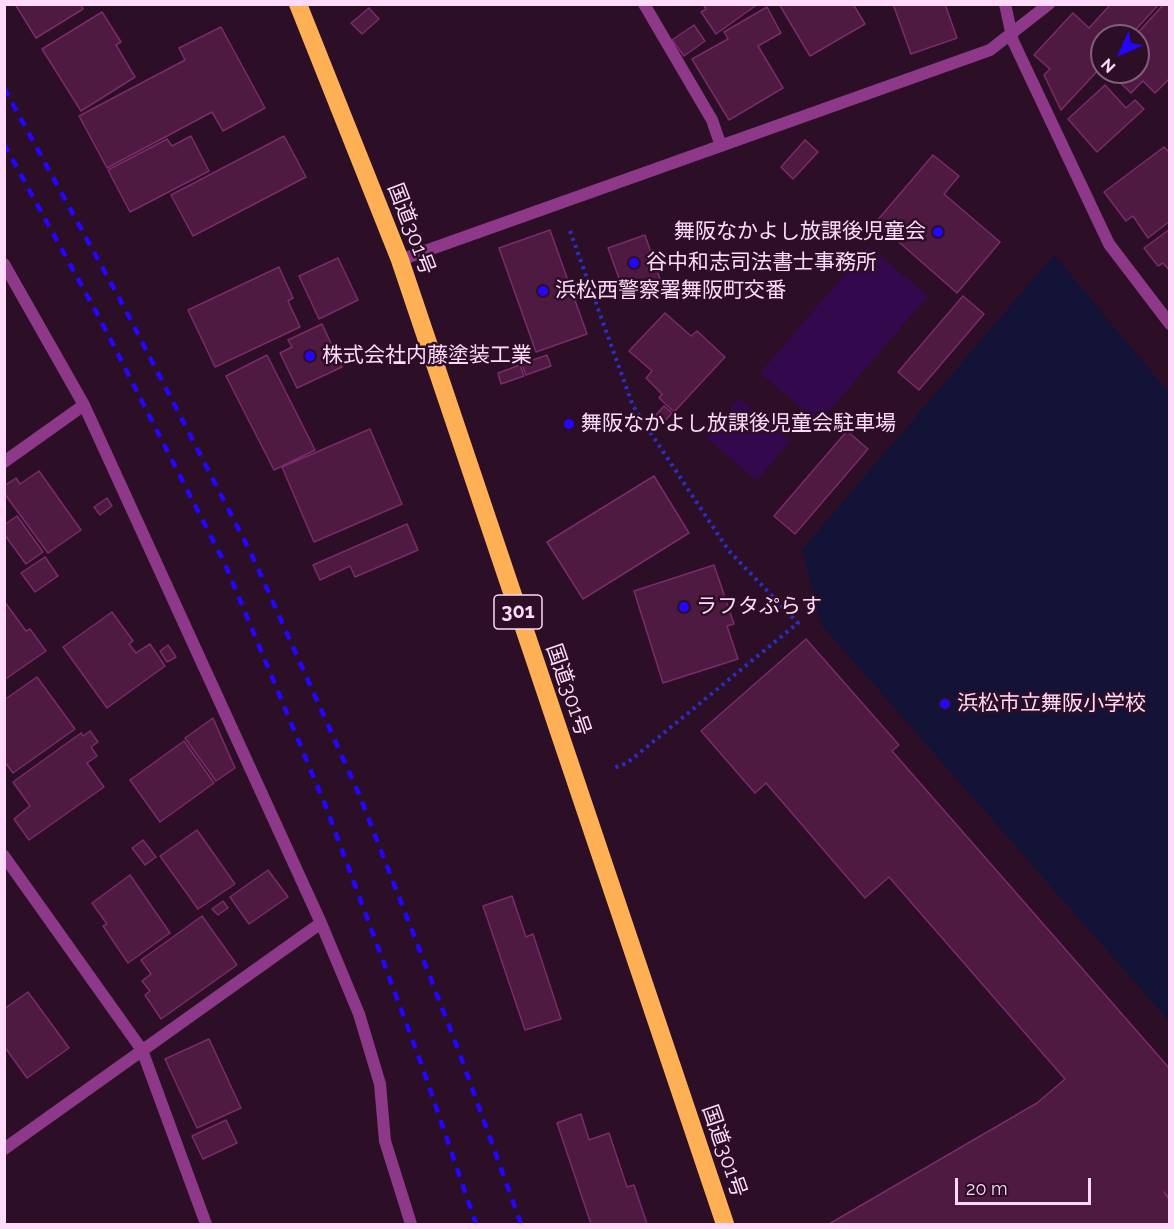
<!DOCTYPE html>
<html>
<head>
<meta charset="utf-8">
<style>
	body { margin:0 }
	#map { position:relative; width:1174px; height:1229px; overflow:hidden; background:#2c0f26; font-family:Raleway,sans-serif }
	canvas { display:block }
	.frame { position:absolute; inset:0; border:6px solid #ffdafa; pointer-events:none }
	.north { position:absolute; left:1090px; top:24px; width:60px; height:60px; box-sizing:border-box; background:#2c0f26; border:2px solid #80607b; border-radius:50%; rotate:225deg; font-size:16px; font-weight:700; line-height:24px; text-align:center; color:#ffdafa }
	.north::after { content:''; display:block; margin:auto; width:21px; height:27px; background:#2306ff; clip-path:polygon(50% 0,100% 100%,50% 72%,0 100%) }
	.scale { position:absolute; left:955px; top:1178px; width:136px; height:27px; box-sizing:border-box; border:3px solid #ffdafa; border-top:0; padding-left:8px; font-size:18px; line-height:21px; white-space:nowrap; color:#ffdafa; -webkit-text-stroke:4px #2c0f26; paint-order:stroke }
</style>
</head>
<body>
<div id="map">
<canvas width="1174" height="1229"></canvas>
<div class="frame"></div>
<div class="north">N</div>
<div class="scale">20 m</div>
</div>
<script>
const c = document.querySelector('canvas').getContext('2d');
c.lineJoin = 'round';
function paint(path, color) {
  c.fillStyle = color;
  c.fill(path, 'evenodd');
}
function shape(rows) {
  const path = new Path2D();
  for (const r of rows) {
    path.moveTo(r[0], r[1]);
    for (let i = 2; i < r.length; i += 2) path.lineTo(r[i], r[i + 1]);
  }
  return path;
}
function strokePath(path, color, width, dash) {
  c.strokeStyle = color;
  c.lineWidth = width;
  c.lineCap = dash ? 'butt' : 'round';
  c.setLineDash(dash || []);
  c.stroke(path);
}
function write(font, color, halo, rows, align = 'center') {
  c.font = font + ' Raleway,"Noto Sans JP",sans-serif';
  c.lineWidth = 5;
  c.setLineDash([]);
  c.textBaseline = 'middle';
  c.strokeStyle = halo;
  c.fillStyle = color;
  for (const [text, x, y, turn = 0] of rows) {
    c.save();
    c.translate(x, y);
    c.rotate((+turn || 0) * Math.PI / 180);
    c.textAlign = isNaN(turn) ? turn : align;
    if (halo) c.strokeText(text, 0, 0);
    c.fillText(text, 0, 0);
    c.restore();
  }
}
paint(shape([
	[1054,255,1169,393,1169,1021,821,624,802,550]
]), '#121336');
paint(shape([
	[869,246,928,296,819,423,760,373],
	[739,398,790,441,757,481,706,438]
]), '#34084c');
const building = shape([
	[15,4,81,4,83,9,36,38,15,4],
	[703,4,758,4,716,34,701,12,706,9,703,4],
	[779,4,853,4,865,24,810,56,779,4],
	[893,4,945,4,957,38,911,54,893,4],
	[1111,4,1159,4,1130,36,1102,36,1102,66,1061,110,1044,75,1050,69,1034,55,1073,13,1089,28,1111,4],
	[1164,4,1170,4,1170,78,1155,93,1143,81,1131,93,1109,72,1138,72,1138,36,1135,36,1164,4],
	[767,7,781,33,758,46,783,88,729,120,692,59,728,39,724,32,767,7],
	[369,8,379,19,362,34,351,23,369,8],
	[102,12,121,42,116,45,135,77,81,111,42,49,102,12],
	[694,25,705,41,684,56,672,40,694,25],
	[221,27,265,108,223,131,212,112,107,168,79,116,185,60,179,48,221,27],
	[1105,85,1126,108,1135,100,1144,109,1097,152,1068,119,1105,85],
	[191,136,209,171,130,212,108,170,167,139,172,146,191,136],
	[284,136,306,177,193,236,171,195,284,136],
	[805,140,818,152,793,179,781,167,805,140],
	[1164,147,1170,153,1170,221,1148,238,1133,216,1126,221,1104,192,1164,147],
	[933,155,959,176,944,194,1000,242,957,293,876,222,933,155],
	[1170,229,1170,271,1163,263,1158,266,1144,248,1170,229],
	[550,230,587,334,536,352,499,248,550,230],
	[645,235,660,279,624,292,608,248,645,235],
	[338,258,358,300,319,319,299,276,338,258],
	[279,267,293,298,288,301,300,327,215,367,188,310,279,267],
	[963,296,984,314,919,390,898,372,963,296],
	[665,313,691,336,697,331,725,357,674,412,659,398,662,394,646,378,652,371,629,351,665,313],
	[322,324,342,367,297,388,280,353,292,347,288,340,322,324],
	[267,355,315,450,274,470,226,376,267,355],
	[547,355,551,366,526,375,522,364,547,355],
	[520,365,524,376,501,384,498,373,520,365],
	[664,406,672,413,664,422,656,415,664,406],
	[370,429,402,504,314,542,282,467,370,429],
	[847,431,868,449,795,534,774,516,847,431],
	[39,471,81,530,48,553,4,493,4,486,16,478,20,484,39,471],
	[654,476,689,533,583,599,547,542,654,476],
	[107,498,112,506,100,515,94,507,107,498],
	[17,516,43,552,26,564,4,534,4,525,17,516],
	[407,524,418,550,355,577,350,566,320,580,313,565,407,524],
	[45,557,58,576,35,592,21,573,45,557],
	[714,565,734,624,727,626,738,659,663,683,634,591,714,565],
	[4,601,26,631,30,629,46,651,4,680,4,601],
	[112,612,133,641,129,644,136,653,150,644,165,666,107,708,63,647,112,612],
	[806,639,899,745,892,751,1170,1069,1170,1198,1164,1192,1170,1201,1170,1224,829,1224,1037,1103,1065,1079,889,877,865,898,766,783,755,793,701,731,806,639],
	[168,645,176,657,167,662,160,651,168,645],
	[37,677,75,729,13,773,4,761,4,700,37,677],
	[213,718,235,768,216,781,185,738,213,718],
	[90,731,98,742,91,747,97,756,87,763,104,787,29,840,14,819,30,806,13,782,81,733,83,736,90,731],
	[184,741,214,783,160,822,130,780,184,741],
	[197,830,235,884,198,909,160,856,197,830],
	[143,840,156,857,145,865,132,848,143,840],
	[268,870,288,897,249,924,230,897,268,870],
	[130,875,170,933,128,963,103,926,107,924,92,903,130,875],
	[512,896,526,937,533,934,561,1019,525,1030,483,906,512,896],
	[223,901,228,908,218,915,212,909,223,901],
	[202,916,237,965,161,1019,145,995,150,991,142,981,151,974,141,960,202,916],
	[28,992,69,1048,27,1078,4,1046,4,1009,28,992],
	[209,1039,241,1108,197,1128,165,1059,209,1039],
	[581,1114,589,1140,609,1133,627,1187,634,1185,647,1224,591,1224,557,1123,581,1114],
	[226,1120,237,1143,203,1159,192,1136,226,1120]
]);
paint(building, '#4e1a42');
strokePath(building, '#7b2b6a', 1.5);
strokePath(shape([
	[570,231,633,406,729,551,798,623,627,763,614,768]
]), '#2930c4', 4, [3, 4.5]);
strokePath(shape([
	[644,4,712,120,721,146],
	[1005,4,1013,41,1109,244,1170,324],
	[400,260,990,50,1049,4],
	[4,264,84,405,321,923,359,1014,380,1084,385,1141,411,1224],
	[4,462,84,405],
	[4,856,142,1050,206,1224],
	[4,1149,321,923]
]), '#8d3888', 12);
strokePath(shape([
	[298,4,400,260,725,1224]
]), '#ffb055', 18);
strokePath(shape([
	[4,88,124,307,250,551,359,794,458,1049,521,1224],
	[4,144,100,319,225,564,326,807,421,1063,476,1224]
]), '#2306ff', 4.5, [9, 8]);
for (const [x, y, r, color] of [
	[938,232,6,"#2306ff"],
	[634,263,6,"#2306ff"],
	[543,291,6,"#2306ff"],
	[310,356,6,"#2306ff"],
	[569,424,6,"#2306ff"],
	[684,607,6,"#2306ff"],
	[945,704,6,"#2306ff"]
]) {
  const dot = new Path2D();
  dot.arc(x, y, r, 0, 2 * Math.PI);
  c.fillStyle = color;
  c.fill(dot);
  strokePath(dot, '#2c0f26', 2);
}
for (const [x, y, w] of [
	[518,612,48]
]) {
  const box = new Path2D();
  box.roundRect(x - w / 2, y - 17, w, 34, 4.5);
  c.fillStyle = '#2c0f26';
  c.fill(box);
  strokePath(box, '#ffdafa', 1.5);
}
write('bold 20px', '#ffdafa', null, [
	["301",518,612]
]);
write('21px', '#ffdafa', '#2c0f26', [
	["国道301号",411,229,69],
	["国道301号",568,690,71],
	["国道301号",724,1151,71]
]);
write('21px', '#ffdafa', '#2c0f26', [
	["舞阪なかよし放課後児童会",926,232,"right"],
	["谷中和志司法書士事務所",646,263],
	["浜松西警察署舞阪町交番",555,291],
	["株式会社内藤塗装工業",322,356],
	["舞阪なかよし放課後児童会駐車場",581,424],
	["ラフタぷらす",696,607],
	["浜松市立舞阪小学校",957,704]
], 'left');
</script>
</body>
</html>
